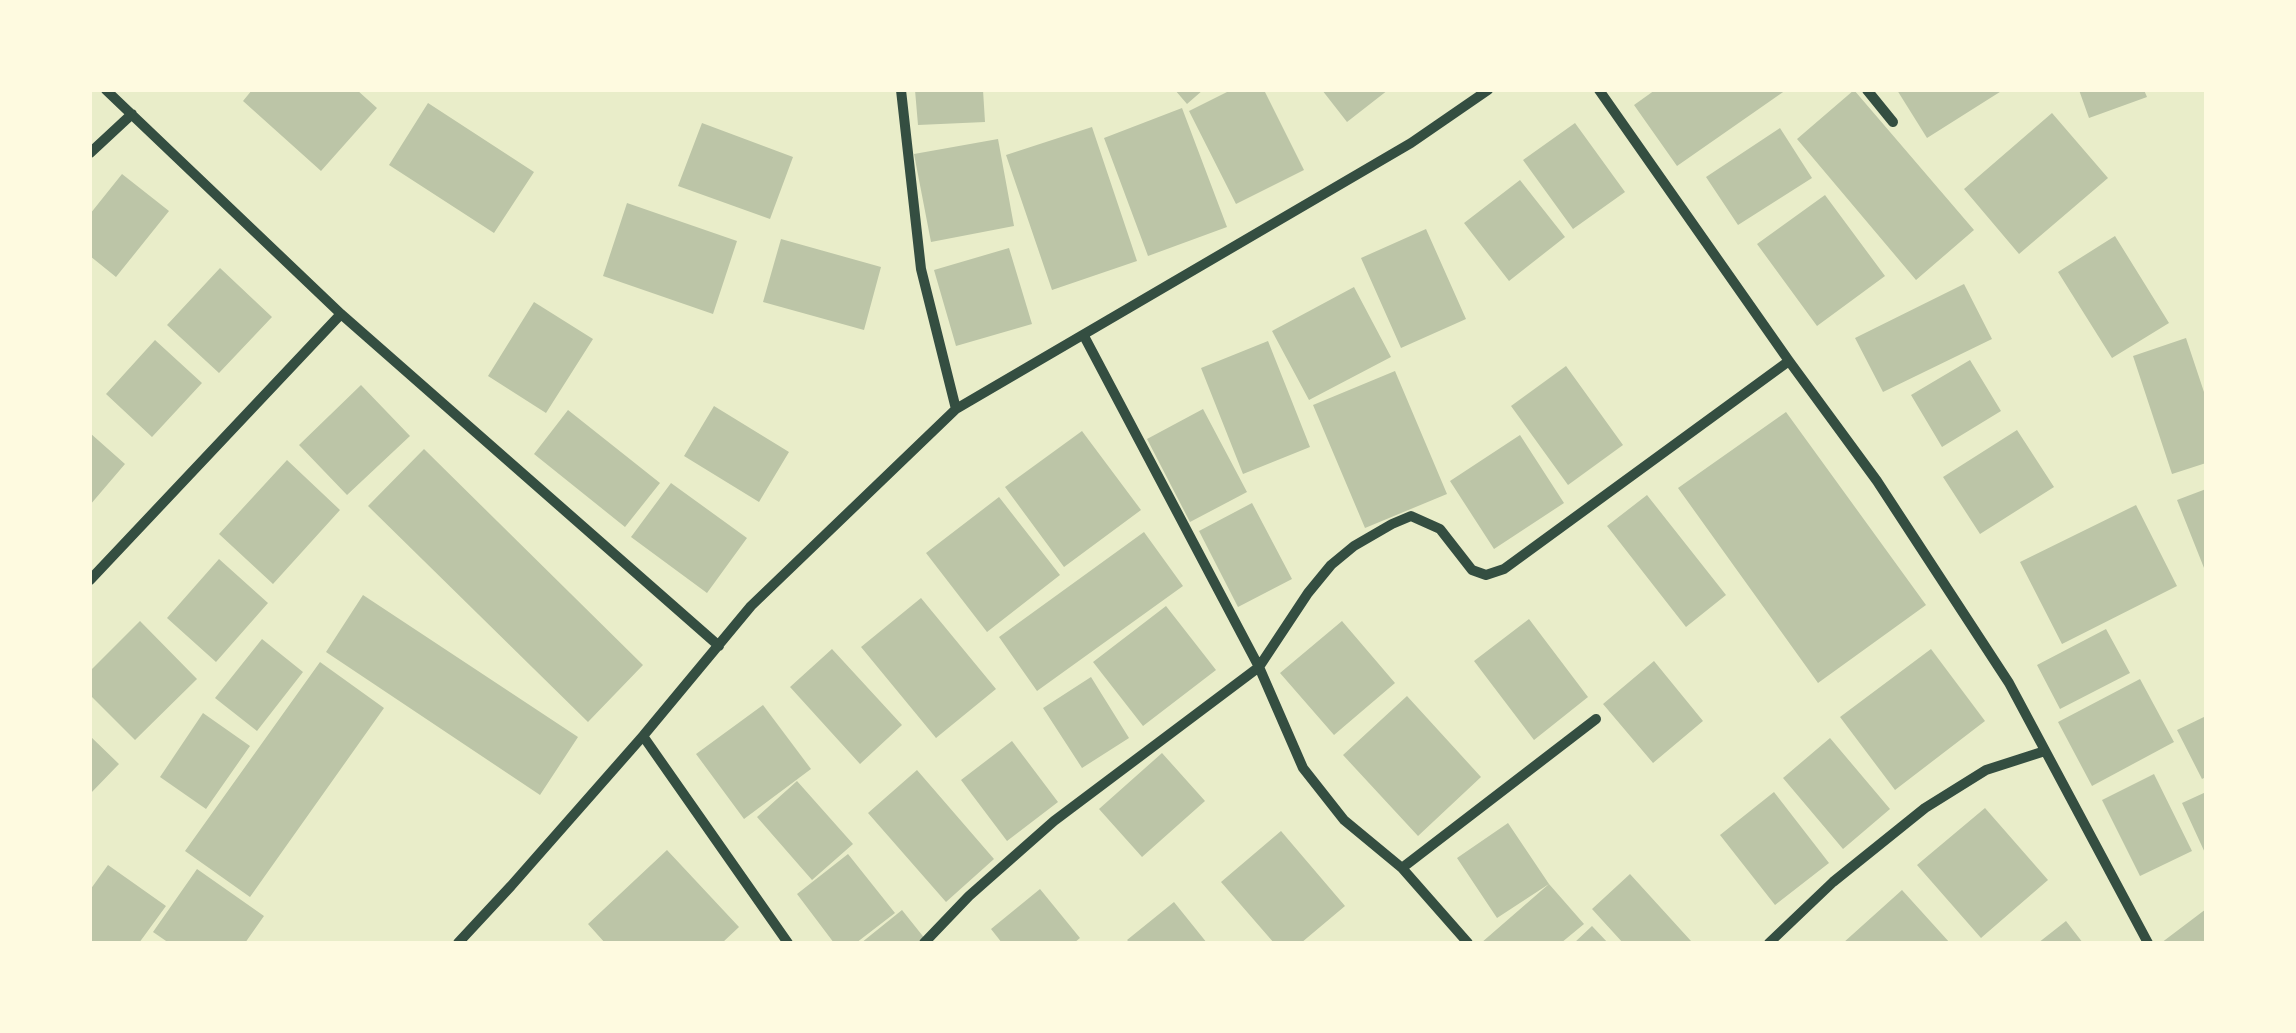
<!DOCTYPE html>
<html>
<head>
<meta charset="utf-8">
<style>
	body { margin:0 }
	#map { position:relative; width:2296px; height:1033px; overflow:hidden; background:#e9edc9; font-family:"PT Sans",sans-serif }
	canvas { display:block }
	.frame { position:absolute; inset:0; border:92px solid #fefae0; pointer-events:none }
</style>
</head>
<body>
<div id="map">
<canvas width="2296" height="1033"></canvas>
<div class="frame"></div>
</div>
<script>
const c = document.querySelector('canvas').getContext('2d');
c.lineJoin = 'round';
function paint(path, color) {
  c.fillStyle = color;
  c.fill(path, 'evenodd');
}
function shape(rows) {
  const path = new Path2D();
  for (const r of rows) {
    path.moveTo(r[0], r[1]);
    for (let i = 2; i < r.length; i += 2) path.lineTo(r[i], r[i + 1]);
  }
  return path;
}
function strokePath(path, color, width, dash) {
  c.strokeStyle = color;
  c.lineWidth = width;
  c.lineCap = dash ? 'butt' : 'round';
  c.setLineDash(dash || []);
  c.stroke(path);
}
paint(shape([
	[252,90,357,90,377,108,321,171,243,101],
	[915,90,983,90,985,122,918,125],
	[1175,90,1203,90,1187,104],
	[1231,90,1264,90,1304,170,1236,204,1189,111],
	[1322,90,1388,90,1347,122],
	[1655,90,1786,90,1677,166,1634,105],
	[1854,90,1974,230,1916,280,1797,139],
	[1897,90,2003,90,1927,138],
	[2079,90,2144,90,2147,97,2089,118],
	[428,103,534,172,494,233,389,165],
	[1182,108,1227,227,1148,256,1104,138],
	[2052,113,2108,178,2019,254,1964,189],
	[702,123,793,157,770,219,678,186],
	[1575,123,1625,192,1573,229,1523,160],
	[1092,127,1137,261,1052,290,1006,155],
	[1780,128,1812,178,1738,225,1706,177],
	[998,139,1014,226,931,242,914,154],
	[122,174,169,211,116,277,90,256,90,214],
	[1520,180,1565,237,1509,281,1464,223],
	[1825,195,1885,276,1817,326,1757,244],
	[627,203,737,241,713,314,603,276],
	[1426,229,1466,319,1401,348,1361,258],
	[2115,236,2169,323,2112,358,2058,272],
	[781,239,881,267,864,330,763,302],
	[1009,248,1032,324,956,346,934,270],
	[220,268,272,317,219,373,167,325],
	[1964,284,1992,339,1883,392,1855,338],
	[1354,287,1391,357,1309,400,1272,331],
	[534,302,593,339,546,413,488,376],
	[2186,338,2206,398,2206,463,2172,474,2133,356],
	[155,340,202,383,152,437,106,394],
	[1268,341,1310,447,1243,474,1201,368],
	[1970,360,2001,411,1942,447,1911,395],
	[1566,366,1623,445,1568,485,1511,406],
	[1395,371,1447,494,1365,528,1313,405],
	[361,385,410,436,347,495,299,445],
	[714,406,789,452,759,502,684,456],
	[1203,409,1247,492,1190,522,1147,439],
	[568,410,660,483,625,527,534,454],
	[1786,412,1926,605,1818,683,1678,488],
	[2017,430,2054,487,1980,534,1943,477],
	[1082,431,1141,510,1064,567,1005,487],
	[90,433,125,464,90,505],
	[1520,435,1564,503,1494,549,1450,481],
	[424,449,643,665,588,722,368,506],
	[287,460,340,510,273,584,219,534],
	[671,483,747,538,707,593,631,537],
	[2206,489,2206,573,2177,500],
	[1647,495,1726,595,1686,627,1607,526],
	[999,497,1060,575,987,632,926,553],
	[1252,503,1292,579,1238,607,1199,531],
	[2136,505,2177,586,2062,644,2020,562],
	[1144,532,1183,586,1037,691,999,637],
	[219,559,268,603,216,662,167,618],
	[363,595,578,737,540,795,326,652],
	[921,598,996,689,936,738,861,647],
	[1166,606,1216,670,1143,726,1093,662],
	[1529,619,1588,697,1534,740,1474,661],
	[140,621,197,679,135,740,90,695,90,671],
	[1342,621,1395,683,1334,735,1280,673],
	[2106,629,2130,673,2060,709,2037,665],
	[262,639,303,672,257,731,215,698],
	[832,649,902,725,860,764,790,687],
	[1931,649,1985,721,1895,790,1840,717],
	[1654,661,1703,721,1653,763,1603,704],
	[320,662,384,708,250,897,185,851],
	[1091,677,1129,738,1082,768,1043,708],
	[2140,679,2174,742,2092,786,2058,722],
	[1407,696,1481,777,1418,836,1343,755],
	[763,705,811,769,744,819,696,754],
	[203,713,250,746,206,809,160,777],
	[2206,716,2206,777,2202,779,2177,730],
	[90,736,119,764,90,794],
	[1830,738,1890,809,1843,849,1783,778],
	[1012,741,1058,802,1007,841,961,780],
	[1162,753,1205,801,1142,857,1099,809],
	[917,770,994,859,946,902,868,813],
	[2154,774,2192,851,2140,876,2102,800],
	[797,781,853,844,812,880,757,817],
	[1774,792,1829,863,1775,905,1720,835],
	[2206,792,2206,855,2182,803],
	[1985,808,2048,880,1981,938,1917,865],
	[1508,823,1549,884,1497,918,1457,858],
	[1281,831,1345,906,1301,943,1274,943,1221,882],
	[667,850,739,927,722,943,605,943,588,924],
	[848,854,895,913,856,943,834,943,797,894],
	[108,865,166,906,139,943,90,943,90,890],
	[197,869,264,916,245,943,169,943,153,932],
	[1630,874,1691,941,1688,943,1623,943,1592,909],
	[1549,884,1584,924,1561,943,1481,943],
	[1040,889,1080,938,1074,943,1002,943,991,929],
	[1902,890,1950,943,1843,943],
	[1174,902,1207,943,1130,943,1127,940],
	[2206,909,2206,943,2161,943],
	[902,910,926,940,923,943,861,943],
	[2066,921,2083,943,2038,943],
	[1592,926,1608,943,1574,943]
]), '#bcc5a7');
strokePath(shape([
	[106,90,341,314,719,646],
	[901,90,921,269,956,409],
	[1599,90,1789,361,1877,481,2009,683,2148,943],
	[1867,90,1893,122],
	[90,153,132,114],
	[1084,336,1259,667,1303,768,1344,820,1402,868,1468,943],
	[90,580,341,314],
	[643,736,788,943],
	[1402,868,1596,719],
	[458,943,511,886,643,736,751,606,956,409,1411,143,1488,90],
	[924,943,969,896,1054,821,1259,667,1308,593,1331,565,1354,546,1392,524,1411,516,1440,529,1472,570,1486,575,1504,569,1789,361],
	[1769,943,1833,882,1925,808,1986,770,2045,751]
]), '#344e41', 10);
</script>
</body>
</html>
